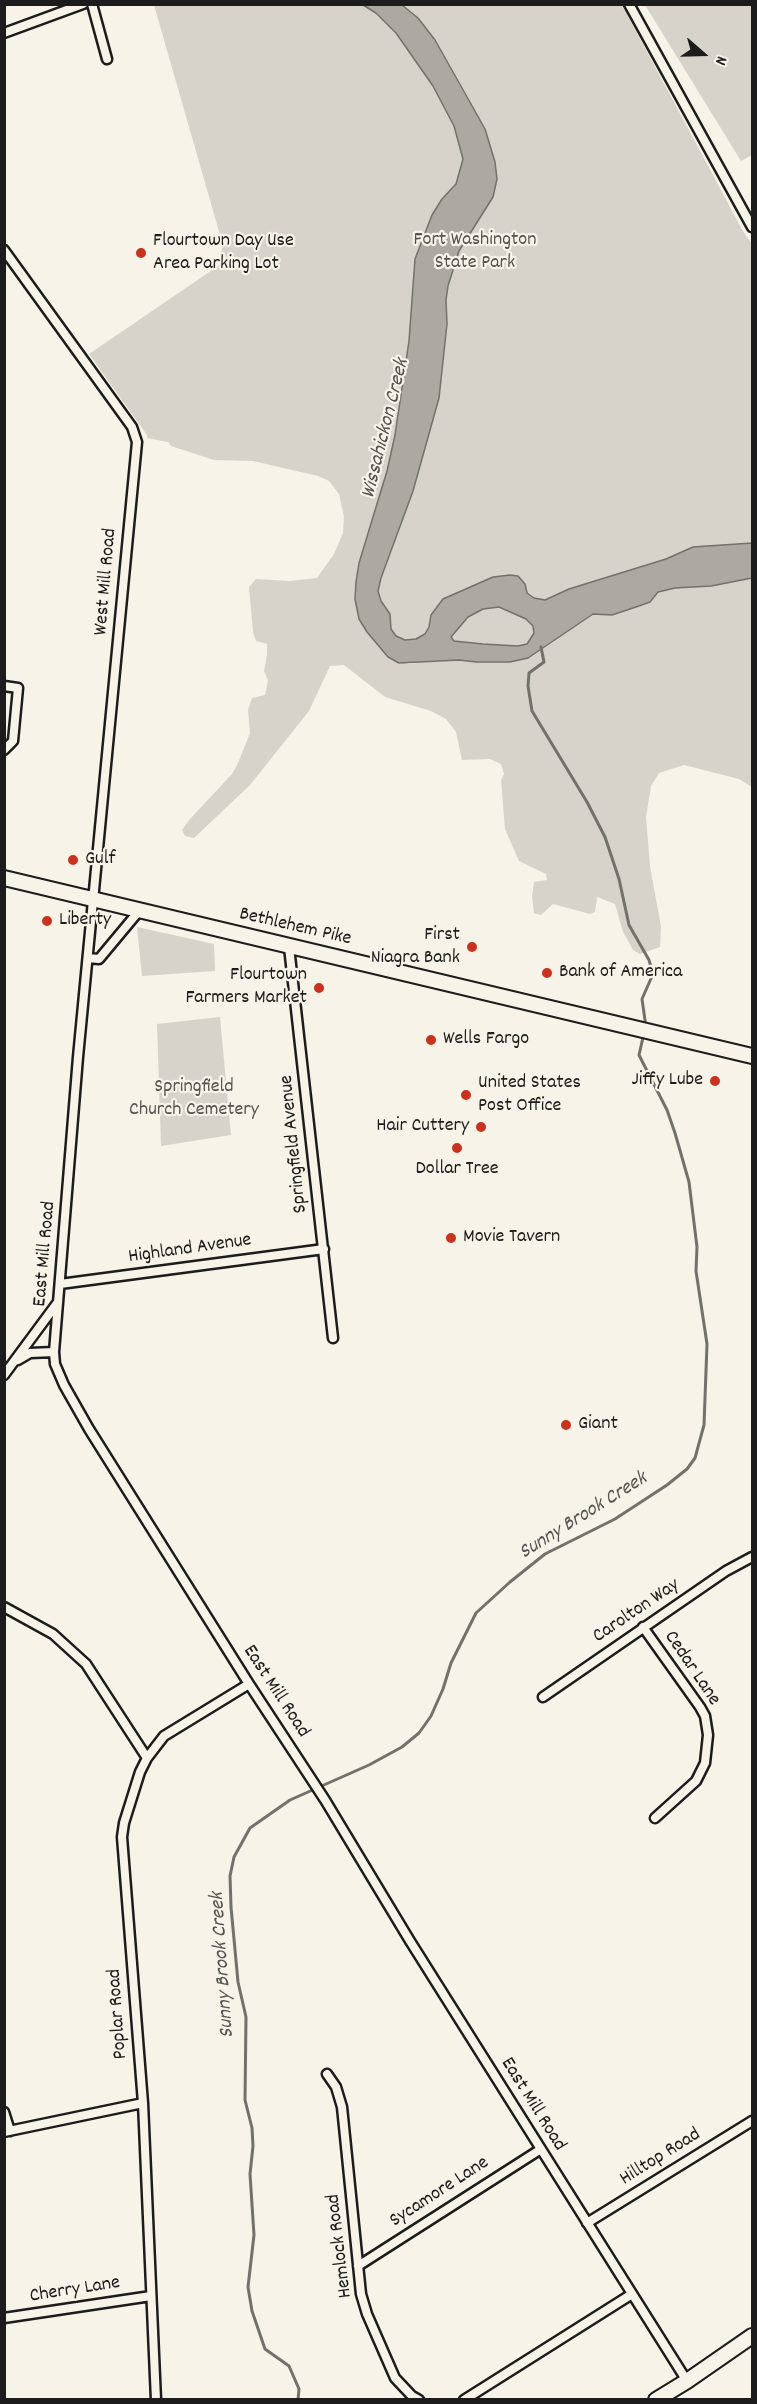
<!DOCTYPE html>
<html>
<head>
<meta charset="utf-8">
<style>
	body { margin:0 }
	#map { position:relative; width:757px; height:2404px; overflow:hidden; background:#f7f3e8; font-family:Dekko,sans-serif }
	canvas { display:block }
	.frame { position:absolute; inset:0; border:6px solid #1c1c1c; pointer-events:none }
	.north { position:absolute; left:673px; top:24px; width:60px; height:60px; -webkit-text-stroke:4px #f7f3e8; paint-order:stroke; rotate:110deg; font-size:16px; font-weight:700; line-height:24px; text-align:center; color:#1c1c1c }
	.north::after { content:''; display:block; margin:auto; width:21px; height:27px; background:#1c1c1c; clip-path:polygon(50% 0,100% 100%,50% 72%,0 100%) }
</style>
</head>
<body>
<div id="map">
<canvas width="757" height="2404"></canvas>
<div class="frame"></div>
<div class="north">N</div>
</div>
<script>
const c = document.querySelector('canvas').getContext('2d');
c.lineJoin = 'round';
function paint(path, color) {
  c.fillStyle = color;
  c.fill(path, 'evenodd');
}
function shape(rows) {
  const path = new Path2D();
  for (const r of rows) {
    path.moveTo(r[0], r[1]);
    for (let i = 2; i < r.length; i += 2) path.lineTo(r[i], r[i + 1]);
  }
  return path;
}
function strokePath(path, color, width, dash) {
  c.strokeStyle = color;
  c.lineWidth = width;
  c.lineCap = dash ? 'butt' : 'round';
  c.setLineDash(dash || []);
  c.stroke(path);
}
function write(font, color, halo, rows, align = 'center') {
  c.font = font + ' Dekko,sans-serif';
  c.lineWidth = 4.5;
  c.setLineDash([]);
  c.textBaseline = 'middle';
  c.strokeStyle = halo;
  c.fillStyle = color;
  for (const [text, x, y, turn = 0] of rows) {
    c.save();
    c.translate(x, y);
    c.rotate((+turn || 0) * Math.PI / 180);
    c.textAlign = isNaN(turn) ? turn : align;
    if (halo) c.strokeText(text, 0, 0);
    c.fillText(text, 0, 0);
    c.restore();
  }
}
paint(shape([
	[154,5,622,5,744,233,752,244,752,787,739,779,684,765,659,773,651,786,646,817,650,866,661,927,660,947,640,954,633,950,623,932,615,904,597,897,595,912,590,914,553,904,541,915,534,913,532,896,534,882,547,880,546,874,519,861,505,829,501,780,504,774,501,764,490,759,462,760,456,732,446,719,431,711,385,697,344,665,330,666,309,711,250,785,194,838,185,836,182,830,190,819,232,774,238,763,250,733,248,710,252,698,265,695,268,680,264,671,267,654,267,644,256,641,253,632,249,587,256,579,290,581,317,578,334,554,343,533,344,517,339,494,329,481,318,476,253,461,214,460,171,446,168,442,147,438,147,435,89,354,221,264,222,242],
	[383,484,365,609,399,648,434,661,408,664,359,619,355,599,356,582,359,563],
	[645,5,752,5,752,155,741,161],
	[137,927,214,944,215,971,142,976],
	[220,1017,231,1135,161,1146,157,1024]
]), '#d7d3cb');
const water = shape([
	[363,5,402,5,418,18,435,40,485,129,495,162,497,179,493,197,459,251,448,286,446,300,447,324,439,398,413,491,381,578,378,591,381,601,390,614,391,629,396,636,405,640,416,639,425,634,429,627,431,615,443,599,493,577,510,575,518,576,525,584,527,593,534,598,545,600,569,589,666,559,693,547,752,543,752,578,711,586,675,588,658,592,650,602,636,607,612,615,593,614,528,658,510,662,476,662,459,660,399,663,388,657,367,632,359,619,355,599,356,582,359,563,387,471,395,435,409,341,415,259,432,215,442,199,456,184,463,159,454,126,433,86,396,33,376,13,363,5],
	[499,607,526,619,533,626,534,633,527,644,518,646,483,644,454,641,451,637,468,617,483,609,499,607]
]);
paint(water, '#aca9a2');
strokePath(water, '#72716c', 1.5);
strokePath(shape([
	[541,647,544,662,529,673,528,686,532,711,587,802,605,837,619,879,629,925,649,960,653,974,642,999,646,1027],
	[298,2400,299,2389,289,2366,265,2349,252,2311,248,2287,254,2235,250,2174,253,2146,252,2128,245,2100,246,2017,238,1982,231,1907,230,1876,234,1857,250,1828,290,1800,369,1765,402,1747,419,1733,431,1716,443,1689,451,1663,476,1613,510,1582,545,1554,615,1519,667,1485,687,1469,695,1458,704,1425,707,1344,696,1271,697,1247,689,1182,675,1133,667,1110,639,1055,644,1033]
]), '#72716c', 3);
const minor = shape([
	[92,4,107,59],
	[629,4,752,227],
	[4,33,83,4],
	[4,250,132,427,137,442,78,1057,54,1352,55,1364,64,1385,89,1429,249,1684,325,1800,410,1941,687,2381],
	[4,686,18,688,13,741,4,750],
	[289,947,333,1338],
	[88,958,99,959,139,911],
	[60,1284,324,1249],
	[18,1360,30,1353,54,1352],
	[4,1375,58,1302],
	[4,1607,53,1634,86,1664,147,1758],
	[643,1627,700,1707,705,1716,708,1735,705,1763,696,1781,655,1818],
	[543,1697,726,1571,752,1557],
	[327,2074,336,2087,342,2107,361,2294,367,2314,395,2378,412,2396,419,2400],
	[4,2112,10,2131],
	[4,2132,143,2103],
	[587,2223,752,2121],
	[358,2266,541,2149],
	[4,2318,151,2296],
	[156,2400,143,2103,122,1837,124,1823,140,1772,147,1758,164,1736,249,1684],
	[464,2400,632,2294]
]);
const primary = shape([
	[4,878,752,1056],
	[656,2400,687,2381,752,2336]
]);
strokePath(minor, '#1c1c1c', 13);
strokePath(primary, '#1c1c1c', 18);
strokePath(minor, '#f7f3e8', 8);
strokePath(primary, '#f7f3e8', 14);
for (const [x, y, r, color] of [
	[141,253,6,"#c8321e"],
	[73,860,6,"#c8321e"],
	[47,921,6,"#c8321e"],
	[472,947,6,"#c8321e"],
	[547,973,6,"#c8321e"],
	[319,988,6,"#c8321e"],
	[431,1040,6,"#c8321e"],
	[715,1081,6,"#c8321e"],
	[466,1095,6,"#c8321e"],
	[481,1127,6,"#c8321e"],
	[457,1148,6,"#c8321e"],
	[451,1238,6,"#c8321e"],
	[566,1425,6,"#c8321e"]
]) {
  const dot = new Path2D();
  dot.arc(x, y, r, 0, 2 * Math.PI);
  c.fillStyle = color;
  c.fill(dot);
  strokePath(dot, '#f7f3e8', 2);
}
write('20px', '#545351', '#f7f3e8', [
	["Fort Washington",475,241],
	["State Park",475,264],
	["Springfield",194,1088],
	["Church Cemetery",194,1111]
]);
write('20px', '#1c1c1c', '#f7f3e8', [
	["Flourtown Day Use",153,242],
	["Area Parking Lot",153,265],
	["Gulf",85,860],
	["Liberty",59,921],
	["First",460,936,"right"],
	["Niagra Bank",460,959,"right"],
	["Bank of America",559,973],
	["Flourtown",307,976,"right"],
	["Farmers Market",307,999,"right"],
	["Wells Fargo",443,1040],
	["Jiffy Lube",703,1081,"right"],
	["United States",478,1084],
	["Post Office",478,1107],
	["Hair Cuttery",469,1127,"right"],
	["Dollar Tree",457,1170,"center"],
	["Movie Tavern",463,1238],
	["Giant",578,1425]
], 'left');
write('20px', '#1c1c1c', '#f7f3e8', [
	["West Mill Road",107,582,-85],
	["Bethlehem Pike",295,928,13],
	["Springfield Avenue",295,1144,-96],
	["Highland Avenue",190,1250,-8],
	["East Mill Road",46,1254,-85],
	["Carolton Way",637,1612,-34],
	["Cedar Lane",691,1669,56],
	["East Mill Road",275,1692,57],
	["Poplar Road",119,2014,-94],
	["East Mill Road",532,2105,58],
	["Hilltop Road",661,2158,-32],
	["Sycamore Lane",440,2193,-33],
	["Hemlock Road",341,2246,-97],
	["Cherry Lane",75,2291,-9]
]);
write('italic 21px', '#565452', '#f7f3e8', [
	["Wissahickon Creek",387,429,-76],
	["Sunny Brook Creek",584,1517,-32],
	["Sunny Brook Creek",224,1965,-94]
]);
</script>
</body>
</html>
